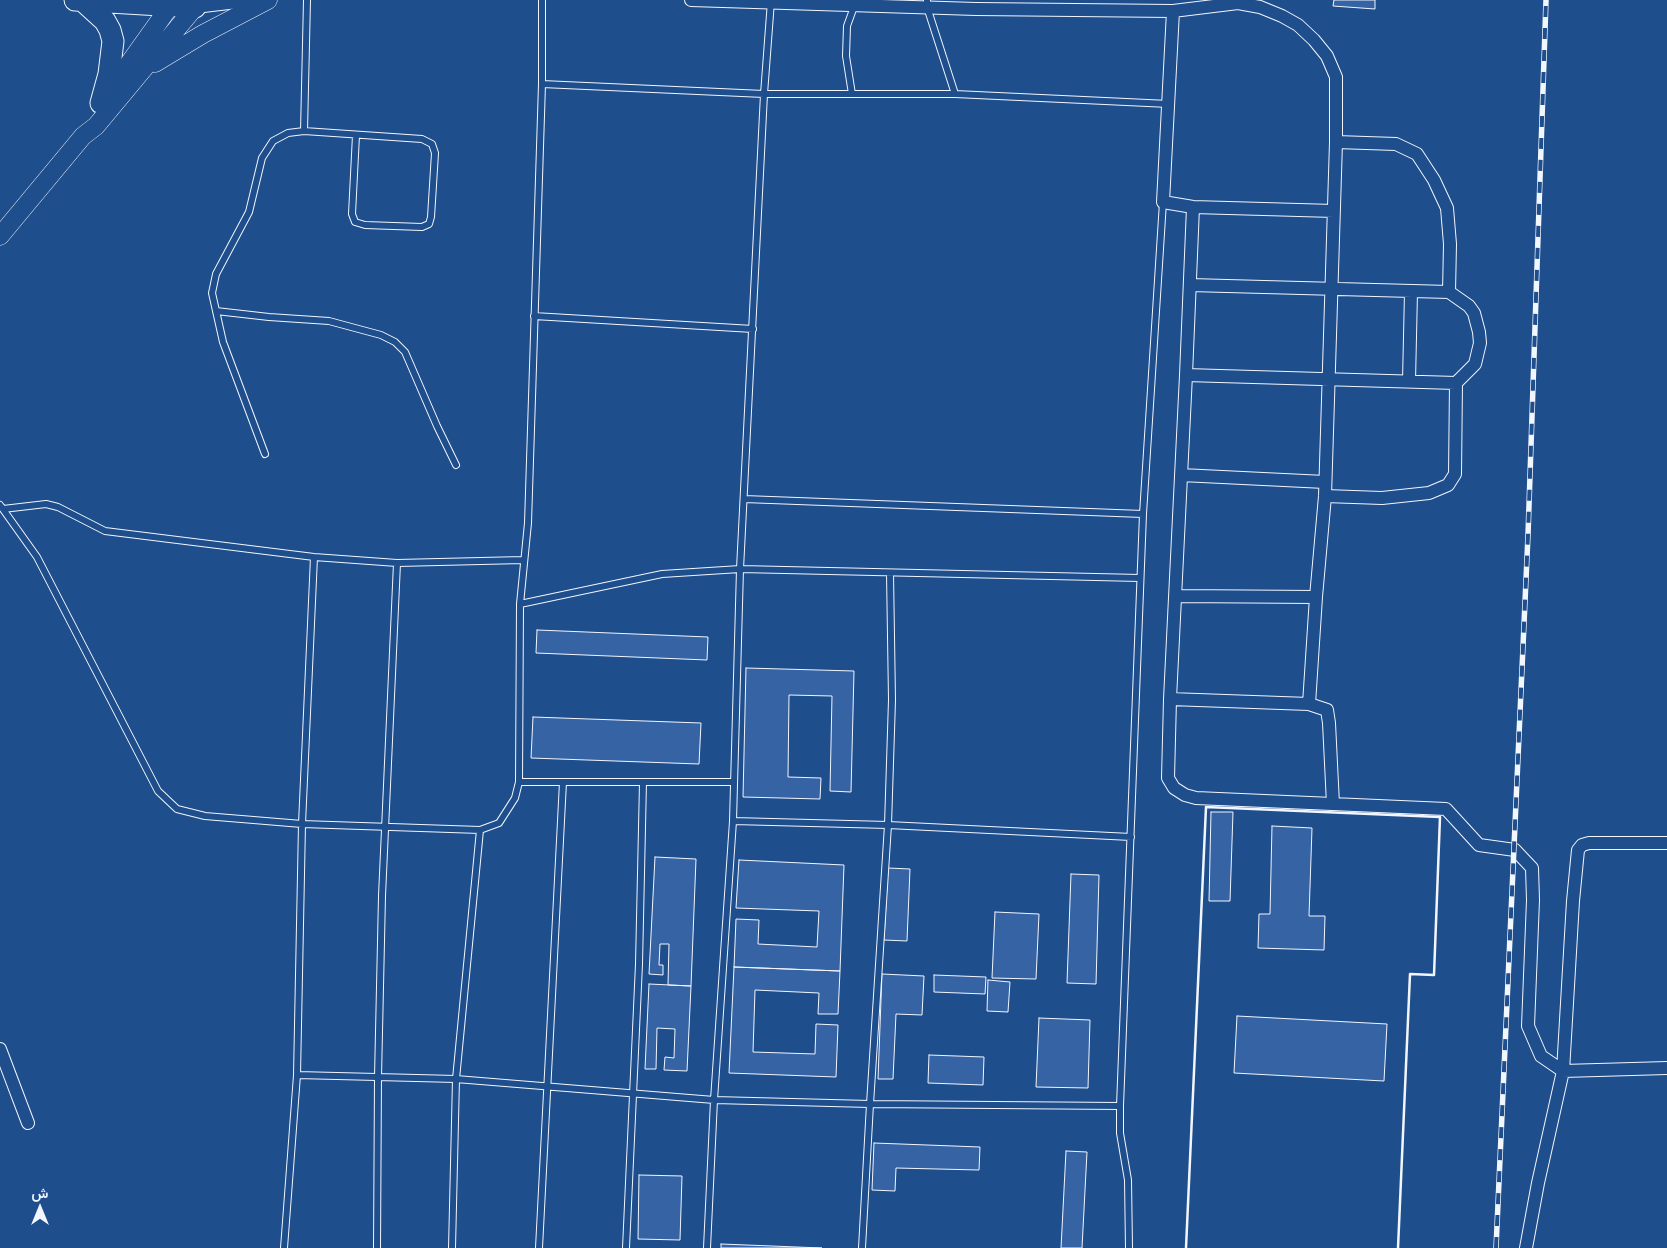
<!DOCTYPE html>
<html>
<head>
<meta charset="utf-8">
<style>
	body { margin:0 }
	#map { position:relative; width:1667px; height:1248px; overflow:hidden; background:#1f4e8c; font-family:"Exo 2",Vazirmatn,sans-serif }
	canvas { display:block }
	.north { position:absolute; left:15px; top:1183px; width:50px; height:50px; -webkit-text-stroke:4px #1f4e8c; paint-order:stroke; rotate:0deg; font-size:14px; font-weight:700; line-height:20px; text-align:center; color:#f2f6ff }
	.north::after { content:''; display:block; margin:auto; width:18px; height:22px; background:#f2f6ff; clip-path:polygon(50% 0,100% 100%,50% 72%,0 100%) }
</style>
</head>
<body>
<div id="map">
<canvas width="1667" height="1248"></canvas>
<div class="north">ش</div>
</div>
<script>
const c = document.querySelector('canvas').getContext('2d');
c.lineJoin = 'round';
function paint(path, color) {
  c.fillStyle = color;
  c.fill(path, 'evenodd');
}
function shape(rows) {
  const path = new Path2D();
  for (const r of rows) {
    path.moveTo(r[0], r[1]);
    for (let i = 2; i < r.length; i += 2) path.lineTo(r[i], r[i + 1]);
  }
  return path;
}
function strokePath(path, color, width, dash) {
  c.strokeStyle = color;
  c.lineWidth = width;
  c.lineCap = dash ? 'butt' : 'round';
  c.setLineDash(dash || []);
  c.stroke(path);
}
const building = shape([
	[1334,0,1375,0,1375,9,1333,6,1334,0],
	[537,630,708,637,707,660,536,653,537,630],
	[746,668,854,671,851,792,830,791,832,696,789,695,788,777,821,778,820,799,743,797,746,668],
	[533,717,701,723,699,764,531,758,533,717],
	[1211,812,1233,812,1230,901,1209,901,1211,812],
	[1272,826,1312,828,1309,916,1325,916,1324,950,1258,948,1259,914,1270,914,1272,826],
	[655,857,696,859,691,986,668,985,669,944,660,944,659,965,663,965,663,975,649,974,655,857],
	[739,860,844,865,840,971,734,967,736,919,759,920,758,944,817,947,819,911,736,908,739,860],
	[888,868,910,869,907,941,884,940,888,868],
	[1071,874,1099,875,1096,984,1067,983,1071,874],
	[995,912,1039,914,1036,979,992,978,995,912],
	[734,967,840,971,838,1014,818,1014,819,993,755,990,753,1052,815,1054,816,1024,838,1025,836,1077,729,1073,734,967],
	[882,974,924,976,922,1015,896,1014,893,1079,878,1079,882,974],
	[934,975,986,977,985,994,934,992,934,975],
	[988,980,1010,982,1008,1012,987,1011,988,980],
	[649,984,691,986,687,1071,664,1070,665,1057,674,1058,675,1029,657,1028,656,1069,645,1069,649,984],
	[1237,1016,1387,1024,1384,1081,1234,1073,1237,1016],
	[1039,1018,1090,1020,1088,1088,1036,1087,1039,1018],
	[929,1055,984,1057,983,1085,928,1083,929,1055],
	[874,1143,980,1147,979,1170,896,1168,895,1191,872,1190,874,1143],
	[1066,1151,1087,1152,1082,1248,1061,1248,1066,1151],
	[639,1175,682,1176,680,1240,638,1239,639,1175],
	[721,1244,822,1248,721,1248,721,1244]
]);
paint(building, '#3563a3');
strokePath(building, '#f2f6ff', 1);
const service = shape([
	[927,0,927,7,955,94],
	[542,84,764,94,955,94,1169,104],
	[852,94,846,56,847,26,855,4],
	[304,131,307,0],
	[216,311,269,317,329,321,381,335,395,342,405,352,437,426,456,465],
	[534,316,753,329],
	[265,454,223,342,212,293,216,274,249,212,262,158,273,141,288,133,304,131,422,139,432,144,435,153,431,217,429,224,422,227,365,225,355,222,352,214,356,135],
	[744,499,1143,514],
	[0,505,37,557,158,791,177,809,205,816,302,824,480,830,499,823,515,798,519,782,520,604,528,523,542,84,542,0],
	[3,509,46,504,58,507,105,531,314,557,397,563,523,560],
	[520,604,662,574,740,569,1140,578],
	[519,782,733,782],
	[733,821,888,825,1131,837],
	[297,1075,456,1079,714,1100,870,1104,1120,1106],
	[284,1248,297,1075,302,824,314,557],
	[377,1248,378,1077,382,896,397,563],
	[452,1248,456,1079,480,830],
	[539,1248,563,782],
	[626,1248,639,964,643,782],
	[707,1248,714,1100,733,821,740,569,764,94,771,1],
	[862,1248,870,1104,888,825,892,700,890,573],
	[1129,1248,1128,1180,1120,1133,1120,1106,1143,514,1163,202]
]);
const minor = shape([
	[691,0,976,9,1173,11,1238,3,1260,7,1282,16,1298,25,1314,40,1327,56,1336,77,1336,142,1325,496,1316,597,1309,704],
	[195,7,254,0],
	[1173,11,1163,202,1193,207,1334,211],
	[1336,142,1396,144,1417,154,1434,180,1447,208,1450,244,1449,292],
	[1193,207,1186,375,1170,699,1168,778,1174,788,1185,795,1196,798,1446,809,1479,845,1515,850,1532,868,1533,900,1528,1026,1541,1056,1563,1071,1667,1068],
	[1190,285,1449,292,1469,306,1474,313,1479,332,1480,343,1475,364,1456,383,1455,474,1448,485,1429,493,1382,498,1325,496],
	[1186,375,1456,383],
	[1409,381,1411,292],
	[1181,475,1325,482],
	[1176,596,1316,597],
	[1170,699,1309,704,1327,710,1329,723,1333,804],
	[0,1049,28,1123],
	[1526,1248,1538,1183,1563,1071,1573,901,1578,850,1582,845,1589,843,1667,843]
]);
const secondary = shape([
	[155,63,203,34,268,0],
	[105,97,170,6],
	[0,236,83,136,96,126,195,7]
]);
const trunk = shape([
	[75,0,195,7,200,0],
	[83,1,105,21,110,30,113,41,109,74,101,103]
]);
strokePath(service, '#f2f6ff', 8);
strokePath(minor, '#f2f6ff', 14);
strokePath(secondary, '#f2f6ff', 19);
strokePath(trunk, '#f2f6ff', 23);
strokePath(service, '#1f4e8c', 6);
strokePath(minor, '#1f4e8c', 12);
strokePath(secondary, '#1f4e8c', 18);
strokePath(trunk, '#1f4e8c', 21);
const rail = shape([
	[1496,1248,1528,535,1546,0]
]);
strokePath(rail, '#f2f6ff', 5.5);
strokePath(rail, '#1f4e8c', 4, [11]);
strokePath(shape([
	[1186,1248,1206,807,1440,817,1434,975,1410,974,1398,1248]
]), '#f2f6ff', 2.5);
</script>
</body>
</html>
